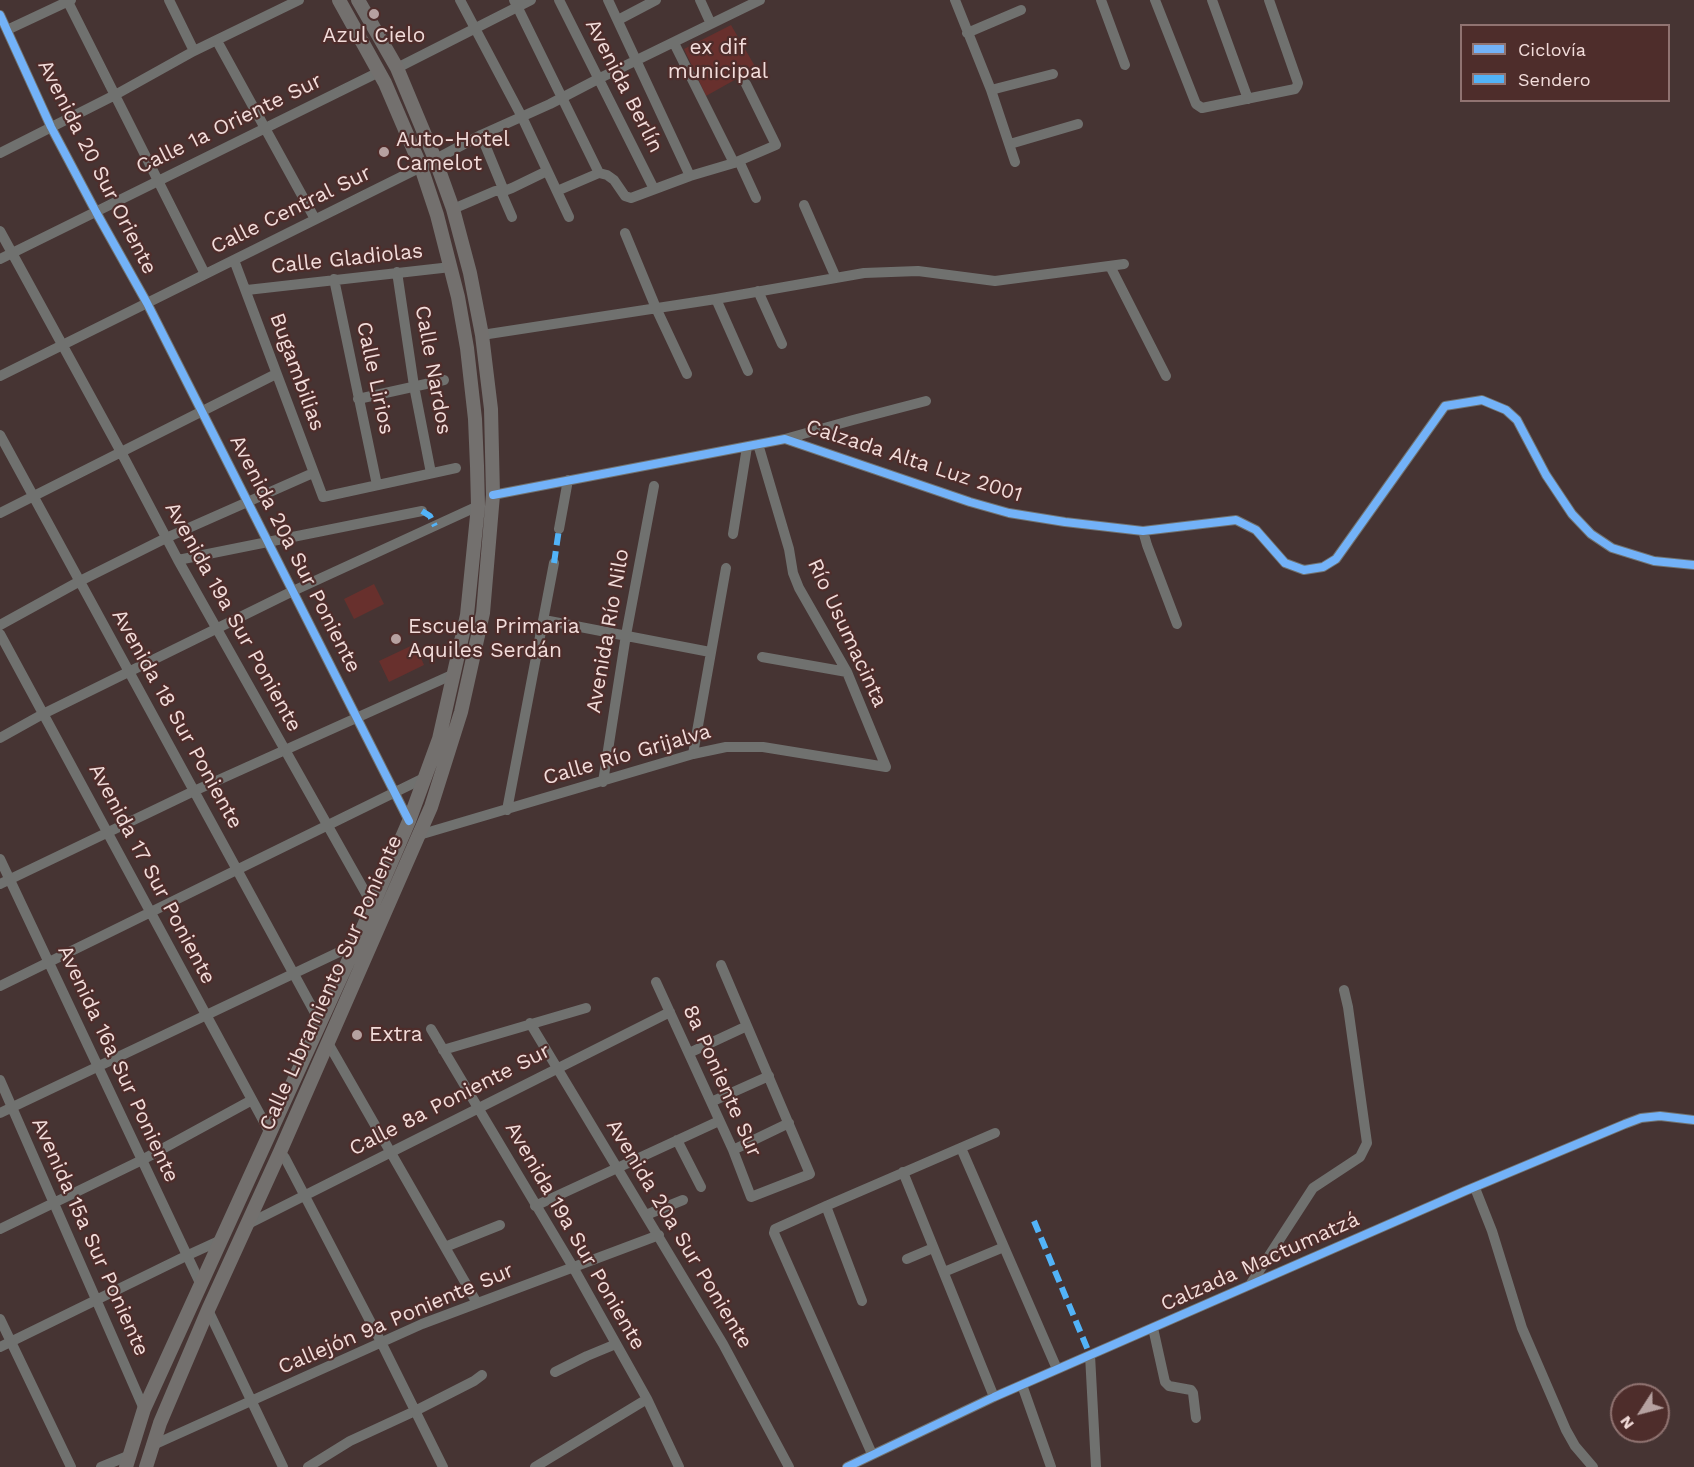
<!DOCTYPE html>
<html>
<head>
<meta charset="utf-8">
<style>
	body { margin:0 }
	#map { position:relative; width:1694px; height:1467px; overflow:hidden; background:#463433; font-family:"Work Sans",sans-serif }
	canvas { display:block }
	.legend { position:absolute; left:1460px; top:24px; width:210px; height:78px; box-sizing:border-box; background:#4e2d2b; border:2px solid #907371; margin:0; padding:8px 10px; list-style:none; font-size:18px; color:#f2dcda }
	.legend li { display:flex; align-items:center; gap:12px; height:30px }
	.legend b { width:30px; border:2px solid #907371 }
	.north { position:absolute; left:1610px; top:1383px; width:60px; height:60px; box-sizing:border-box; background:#4e2d2b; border:2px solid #907371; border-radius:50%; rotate:234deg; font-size:16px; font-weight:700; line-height:24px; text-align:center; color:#f2dcda }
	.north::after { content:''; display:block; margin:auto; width:21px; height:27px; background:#b6a1a0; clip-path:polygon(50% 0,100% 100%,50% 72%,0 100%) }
</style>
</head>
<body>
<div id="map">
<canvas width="1694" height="1467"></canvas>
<ul class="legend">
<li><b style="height:8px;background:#73b2f8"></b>Ciclovía</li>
<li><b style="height:8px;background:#52b3f8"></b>Sendero</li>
</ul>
<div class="north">N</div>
</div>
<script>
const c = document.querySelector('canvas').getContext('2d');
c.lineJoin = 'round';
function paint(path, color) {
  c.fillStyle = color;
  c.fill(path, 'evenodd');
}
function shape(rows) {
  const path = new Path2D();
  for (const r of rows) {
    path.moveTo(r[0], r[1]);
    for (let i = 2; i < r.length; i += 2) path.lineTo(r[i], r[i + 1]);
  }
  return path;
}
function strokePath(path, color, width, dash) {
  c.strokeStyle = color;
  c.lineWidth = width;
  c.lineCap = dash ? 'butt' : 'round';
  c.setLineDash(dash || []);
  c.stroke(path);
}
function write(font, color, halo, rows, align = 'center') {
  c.font = font + ' "Work Sans",sans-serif';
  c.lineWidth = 4.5;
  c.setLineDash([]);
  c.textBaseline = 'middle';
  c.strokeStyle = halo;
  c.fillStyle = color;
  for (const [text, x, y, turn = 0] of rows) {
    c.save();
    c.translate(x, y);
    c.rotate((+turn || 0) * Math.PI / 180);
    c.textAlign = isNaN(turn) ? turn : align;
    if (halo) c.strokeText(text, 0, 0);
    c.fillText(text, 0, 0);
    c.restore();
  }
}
paint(shape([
	[731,25,756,68,706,96,684,49],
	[374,584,384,604,354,619,344,599],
	[415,644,424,665,389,682,379,661]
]), '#68302d');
strokePath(shape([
	[67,0,205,274],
	[169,0,194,51],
	[460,0,522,117,569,217],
	[514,0,599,173],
	[559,0,654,189],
	[608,0,690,176],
	[700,0,711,24],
	[955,0,991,90,1015,162],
	[1101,0,1125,65],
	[1155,0,1196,104,1202,108,1295,89,1297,86,1298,83,1269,0],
	[1212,0,1248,99],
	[0,15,51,127,96,212,147,303,409,821],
	[618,20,656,0],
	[7,30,71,0],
	[967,33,1021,10],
	[217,41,315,219],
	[674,43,734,163],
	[397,68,531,0],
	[991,90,1053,74],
	[481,135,504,191,502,194,512,217],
	[1010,144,1078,124],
	[0,153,115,95,194,51,299,0],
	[739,161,756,198],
	[599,173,607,175,614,180,625,196,631,198,690,176,734,163,776,145,746,84],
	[557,191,599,173],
	[804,205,836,278],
	[453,209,495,191,504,191,512,188,547,171],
	[0,231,121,452,178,560,373,906],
	[625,233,656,308,687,374],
	[0,259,379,72],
	[234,260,323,497,456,468],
	[1110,266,1166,376],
	[397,272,414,386,431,473],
	[334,279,377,485],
	[247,290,451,267],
	[758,291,782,344],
	[716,299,748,371],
	[482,335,716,299,864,273,918,271,995,281,1124,264],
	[0,376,421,167,481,135,550,104,598,79,760,0],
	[358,399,444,380],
	[0,435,320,1022],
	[785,439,853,420,926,401],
	[758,444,789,549,793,573,799,588,847,672,886,767],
	[493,495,785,439,970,502,1009,513,1065,522,1143,531,1236,520,1256,530,1285,563,1304,570,1323,567,1336,559,1445,406,1482,400,1506,410,1517,420,1546,475,1572,514,1591,534,1612,548,1654,561,1694,565],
	[0,513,276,374],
	[559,529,568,480],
	[1143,531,1147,545,1177,624],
	[733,534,747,447],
	[178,560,422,511],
	[544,620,710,652],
	[0,625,80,581,166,538,313,473],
	[0,634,270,1133],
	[762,657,847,672],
	[0,738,43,714,293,591,478,506],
	[693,754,726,568],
	[603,782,626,635,654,486],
	[507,810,554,563],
	[419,835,693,754,726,747,763,747,886,767],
	[0,859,201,1285],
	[0,884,194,791,454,674],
	[656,982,733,1150,751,1197,810,1174,721,965],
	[0,986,426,777],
	[530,1023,723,1344,789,1467],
	[431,1029,573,1267,647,1399,679,1467],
	[328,1043,477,1303],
	[443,1050,586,1008],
	[689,1053,747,1026],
	[0,1080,144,1409],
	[711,1102,769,1076],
	[0,1113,356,944],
	[677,1140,701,1187],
	[961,1148,1057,1369],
	[733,1150,789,1123],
	[280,1152,285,1158,381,1342,443,1467],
	[903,1172,994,1397],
	[1475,1188,1492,1231,1522,1328,1566,1430,1575,1446,1593,1467],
	[535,1206,719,1121],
	[826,1206,862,1301],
	[646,1215,683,1200],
	[248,1224,670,1012],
	[0,1229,142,1160,252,1100],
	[445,1247,500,1225],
	[907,1259,933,1248],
	[944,1272,1004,1247],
	[1250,1285,1313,1188,1360,1157,1367,1143,1348,1007,1344,990],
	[208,1310,283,1467],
	[0,1319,71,1467],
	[1153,1328,1165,1382,1169,1386,1191,1390,1193,1393,1196,1418],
	[0,1347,186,1256,221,1240],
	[1090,1355,1096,1467],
	[555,1372,587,1356,616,1344],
	[1022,1385,1051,1467],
	[151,1446,422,1324,659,1235],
	[872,1454,774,1233,775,1229,826,1206,995,1133],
	[101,1467,128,1456],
	[308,1467,350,1441,415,1411,474,1381,482,1375],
	[535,1467,647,1399],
	[847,1467,994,1397,1465,1191,1625,1124,1641,1118,1660,1116,1694,1120]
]), '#70716f', 10);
strokePath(shape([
	[126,1467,144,1409,356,944,409,821,439,739,467,615,478,506,477,466,475,419,467,348,458,297,437,215,421,167,385,83,339,0],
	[146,1467,160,1423,208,1310,280,1152,431,807,461,712,483,613,493,495,491,409,482,335,470,273,453,209,435,159,397,68,358,0]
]), '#73706e', 14);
strokePath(shape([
	[422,511,430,516,435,526],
	[554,563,559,529],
	[1034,1221,1090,1355]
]), '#52b3f8', 6, [12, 6]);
strokePath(shape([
	[0,15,51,127,96,212,147,303,409,821],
	[493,495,785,439,970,502,1009,513,1065,522,1143,531,1236,520,1256,530,1285,563,1304,570,1323,567,1336,559,1445,406,1482,400,1506,410,1517,420,1546,475,1572,514,1591,534,1612,548,1654,561,1694,565],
	[847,1467,994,1397,1465,1191,1625,1124,1641,1118,1660,1116,1694,1120]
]), '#73b2f8', 8);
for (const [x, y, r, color] of [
	[374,14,6,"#b6a1a0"],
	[384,152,6,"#b6a1a0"],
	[396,639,6,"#b6a1a0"],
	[357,1035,6,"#b6a1a0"]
]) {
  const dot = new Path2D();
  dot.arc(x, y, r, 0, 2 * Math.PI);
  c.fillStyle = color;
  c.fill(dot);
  strokePath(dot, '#4e2d2b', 2);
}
write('21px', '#f2dcda', '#4e2d2b', [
	["Azul Cielo",374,36,"center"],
	["Auto-Hotel",396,140],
	["Camelot",396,164],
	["Escuela Primaria",408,627],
	["Aquiles Serdán",408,651],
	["Extra",369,1035]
], 'left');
write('21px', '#f3dddb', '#4e2d2b', [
	["ex dif",718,48],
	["municipal",718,72]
]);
write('21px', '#f2dcda', '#4e2d2b', [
	["Avenida Berlín",624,86,63],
	["Calle 1a Oriente Sur",229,124,-26],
	["Avenida 20 Sur Oriente",97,167,63],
	["Calle Central Sur",291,210,-26],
	["Calle Gladiolas",347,259,-6],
	["Calle Nardos",433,370,80],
	["Bugambilias",297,372,70],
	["Calle Lirios",375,378,78],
	["Calzada Alta Luz 2001",914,461,18],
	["Avenida 20a Sur Poniente",295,554,63],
	["Avenida 19a Sur Poniente",233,617,61],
	["Avenida Río Nilo",608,631,-80],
	["Río Usumacinta",847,633,65],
	["Avenida 18 Sur Poniente",177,719,61],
	["Calle Río Grijalva",627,755,-16],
	["Avenida 17 Sur Poniente",152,874,62],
	["Calle Libramiento Sur Poniente",331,983,-66],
	["Avenida 16a Sur Poniente",118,1064,65],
	["8a Poniente Sur",722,1081,66],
	["Calle 8a Poniente Sur",450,1100,-27],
	["Avenida 20a Sur Poniente",679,1234,59],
	["Avenida 19a Sur Poniente",575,1236,60],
	["Avenida 15a Sur Poniente",90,1237,66],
	["Calzada Mactumatzá",1260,1262,-24],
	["Callejón 9a Poniente Sur",396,1319,-23]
]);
</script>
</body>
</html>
